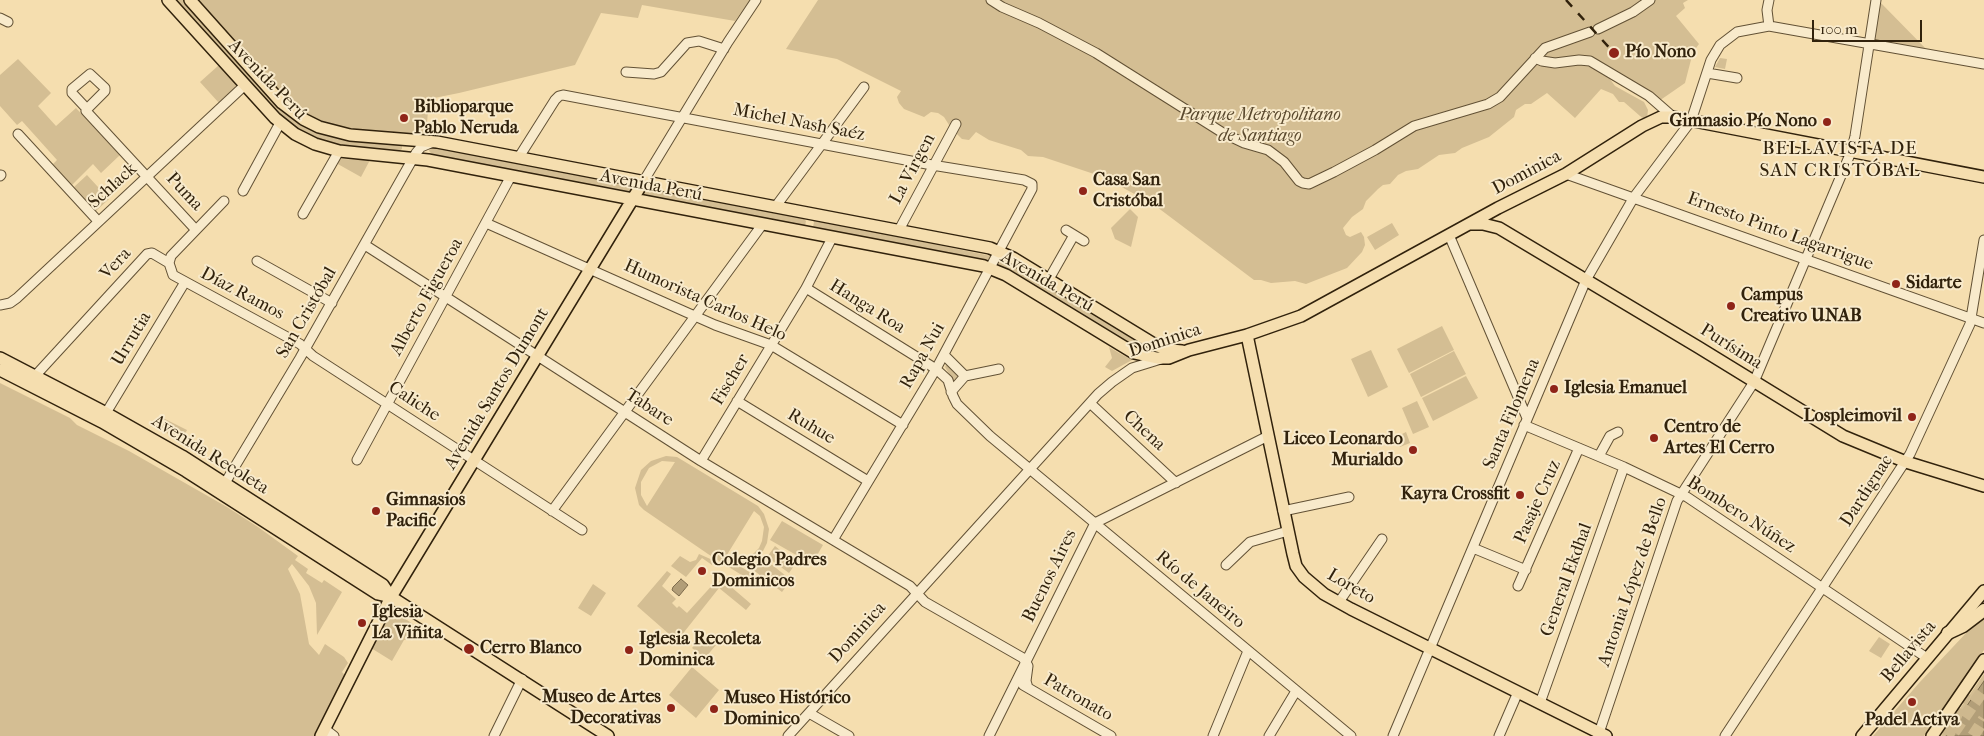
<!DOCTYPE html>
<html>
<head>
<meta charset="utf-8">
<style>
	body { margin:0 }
	#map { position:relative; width:1984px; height:736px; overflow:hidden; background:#f5deaf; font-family:"IM FELL French Canon",serif }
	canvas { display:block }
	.scale { position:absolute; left:1812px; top:20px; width:110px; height:22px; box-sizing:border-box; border:2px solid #31220c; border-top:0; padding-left:6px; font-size:15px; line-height:18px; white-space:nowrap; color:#31220c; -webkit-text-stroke:4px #f8eacb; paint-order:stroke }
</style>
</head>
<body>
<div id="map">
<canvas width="1984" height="736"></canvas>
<div class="scale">100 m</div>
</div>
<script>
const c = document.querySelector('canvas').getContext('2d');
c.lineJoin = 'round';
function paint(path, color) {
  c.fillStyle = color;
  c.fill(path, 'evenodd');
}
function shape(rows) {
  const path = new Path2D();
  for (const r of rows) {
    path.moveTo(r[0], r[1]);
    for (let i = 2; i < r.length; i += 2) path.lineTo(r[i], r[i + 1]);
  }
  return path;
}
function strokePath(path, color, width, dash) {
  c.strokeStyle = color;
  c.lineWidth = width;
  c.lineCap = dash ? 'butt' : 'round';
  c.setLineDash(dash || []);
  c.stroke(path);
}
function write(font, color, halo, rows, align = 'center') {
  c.font = font + ' "IM FELL French Canon",serif';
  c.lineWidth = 4;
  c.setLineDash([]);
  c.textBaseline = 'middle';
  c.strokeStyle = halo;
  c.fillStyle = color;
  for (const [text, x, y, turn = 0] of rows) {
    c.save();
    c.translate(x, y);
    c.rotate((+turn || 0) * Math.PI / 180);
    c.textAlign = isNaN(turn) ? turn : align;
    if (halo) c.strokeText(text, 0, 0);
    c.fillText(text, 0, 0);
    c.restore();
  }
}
paint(shape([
	[171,0,183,0,279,108,303,125,336,138,399,143,402,146,402,149,397,153,366,151,318,142,280,119],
	[195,0,750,0,735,21,642,5,638,18,601,13,575,65,459,93,429,99,426,135,368,131,333,125,305,115,284,100],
	[818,0,1688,0,1683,3,1685,8,1676,16,1699,44,1693,52,1685,83,1659,101,1647,98,1610,79,1615,86,1644,102,1648,110,1647,118,1644,119,1640,116,1624,102,1619,102,1613,94,1601,89,1575,118,1547,93,1531,104,1525,104,1516,110,1514,117,1489,137,1462,148,1455,153,1439,155,1418,169,1406,171,1398,175,1390,184,1383,185,1378,189,1366,201,1363,209,1352,217,1343,228,1346,235,1350,237,1361,232,1364,237,1365,245,1362,252,1347,268,1306,284,1295,281,1271,283,1261,280,1254,280,1153,204,1103,177,1043,157,1028,156,1021,150,989,140,976,132,969,140,962,139,951,128,944,117,938,113,931,112,924,117,904,109,899,103,897,97,901,91,837,59,786,49],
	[1880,2,1930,53,1876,42,1875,36],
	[1720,58,1727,59,1725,69,1715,67],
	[18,59,51,93,38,106,56,126,76,108,120,155,101,173,93,164,72,185,52,165,57,160,22,121,17,125,0,106,0,75],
	[219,65,236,85,235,89,219,103,200,82],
	[436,146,638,185,631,195,436,158,429,151,430,148],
	[340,159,370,160,361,177,336,163],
	[87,175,109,199,96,211,74,187],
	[647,187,802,217,806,221,805,226,799,229,640,198],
	[1130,209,1138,217,1131,247,1115,239,1111,228],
	[812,219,991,256,986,265,809,230,813,227,814,222],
	[1392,223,1399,235,1375,250,1367,237],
	[999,256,1140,340,1143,347,1141,354,993,267],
	[1442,326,1454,350,1409,373,1397,349],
	[1109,347,1119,353,1132,360,1112,371,1105,367,1112,358],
	[1371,350,1388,387,1368,397,1351,359],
	[1454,351,1466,374,1421,397,1410,374],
	[947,363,962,373,955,384,945,367],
	[1466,376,1478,398,1433,421,1422,398],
	[0,383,70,418,77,425,129,451,227,507,258,527,298,556,295,560,308,569,306,573,322,583,324,580,342,592,317,635,316,603,309,586,292,564,288,569,300,594,309,644,319,655,325,644,344,657,348,663,342,672,347,678,317,736,0,736],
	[1417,401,1429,427,1413,434,1402,408],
	[159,416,187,430,181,441,154,426],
	[1406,432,1410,443,1400,447,1396,437],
	[666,456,677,457,758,506,764,514,769,529,767,543,763,551,755,559,738,565,751,573,748,579,708,554,644,510,639,505,635,488,641,470,651,461],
	[662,461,675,462,647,506,641,495,641,482,649,468],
	[754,511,760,516,764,527,762,541,759,548,752,555,743,559,731,561,725,558],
	[782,521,823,545,812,564,770,540],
	[775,546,796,563,789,573,767,557],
	[699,554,715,561,712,565,702,558,686,577,671,566,680,556,690,562,696,560],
	[761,556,791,580,782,592,752,569],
	[667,571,671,574,662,586,676,599,672,603,677,608,679,606,687,613,716,581,718,582,723,580,751,604,746,610,719,588,677,641,637,606],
	[593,584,606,593,591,616,578,608],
	[389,611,394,611,420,629,412,640,404,640,392,661,371,648],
	[1984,614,1984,650,1924,736,1873,736,1919,683],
	[703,635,716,645,705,658,692,648],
	[1879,637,1890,644,1881,658,1869,651],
	[692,667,719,690,696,718,669,695],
	[1984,674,1984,736,1941,736]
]), '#d4be93');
const water = shape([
	[681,579,688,585,679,596,672,590,673,587,681,579],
	[1984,681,1984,736,1946,736,1984,681]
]);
paint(water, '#b29e78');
strokePath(water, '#7e6c4d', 1);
strokePath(shape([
	[1954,732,1984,689],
	[1948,736,1965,693],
	[1973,736,1984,719]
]), '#ceb88e', 12, [12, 6]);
const minor = shape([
	[991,0,1002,7,1039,23,1096,53,1223,133,1244,143,1268,150,1284,162,1299,181,1303,183,1309,184,1334,172,1375,150,1414,126,1488,104,1500,97,1545,48,1590,32],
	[1769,0,1767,10,1769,26],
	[0,18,8,22],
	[1598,29,1633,12,1650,0],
	[1535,58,1542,61,1555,63,1579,60,1590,61,1649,96,1673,117],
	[626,72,654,74,661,72,687,43,699,41,724,49],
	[1707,73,1737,78],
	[87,109,105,91,105,88,90,74,72,89,72,93,87,109,86,111,196,230],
	[18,134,98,221],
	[519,157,555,100,559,96,563,95,932,165,1024,180,1032,184,1032,189,936,369,833,540],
	[1566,174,1984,323],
	[0,176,1,175],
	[643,182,728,42,756,0],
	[243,191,280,123],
	[224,201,171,256,169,263,173,275,300,344,313,356,582,530],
	[776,206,864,87],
	[303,214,339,151],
	[486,223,715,325,771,345,903,425],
	[899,230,956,124],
	[1066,230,1084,241],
	[1449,235,1527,418],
	[365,245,701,461,910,586,925,602,1023,658,1028,666,1026,681,1028,688],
	[257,261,332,303],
	[1049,279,1074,235],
	[806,288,936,369,948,380,953,396,957,404,990,436,1351,736],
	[0,305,10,303,17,298,245,85],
	[944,355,965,376],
	[35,376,147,254,152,253,169,263],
	[965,376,999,369],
	[951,392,965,376],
	[737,401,868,481],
	[1090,403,1176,483],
	[106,413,185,282],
	[1524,425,1624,467,1687,497,1927,658],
	[1599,456,1610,436,1618,432],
	[357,460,511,176],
	[701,461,806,288,832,238],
	[225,483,300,358,416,153,421,147,433,142],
	[552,511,762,225],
	[1283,511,1349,497],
	[1473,548,1526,570],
	[1226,565,1250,542,1288,531],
	[1518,586,1579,448],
	[1339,602,1382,539],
	[1023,685,1111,736],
	[1540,703,1624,467],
	[809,713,849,736],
	[325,729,334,736],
	[494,736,522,679],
	[788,736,1098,394,1112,382,1132,368,1161,359],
	[989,736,1095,523,1268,436],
	[1213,736,1248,651],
	[1269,736,1296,691],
	[1393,736,1586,280,1634,197,1691,121,1711,60,1720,45,1737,32,1769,26,1984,64],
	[1499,736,1518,692],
	[1598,736,1677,501,1754,382,1851,152,1855,136,1876,0],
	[1725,736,1910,454,1970,324,1984,240]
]);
const major = shape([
	[168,0,275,118,295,134,315,144,339,151,428,160,984,266,1006,275,1134,353,1157,358,1169,358,1189,350,1247,335,1301,316,1498,208,1566,174,1642,126,1661,117,1673,117,1984,177],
	[190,0,282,103,303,119,319,127,350,135,437,142,990,248,1013,258,1157,346,1171,350,1182,351],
	[1471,224,1483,224,1499,228,1698,347,1843,436,1906,462,1984,486],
	[1247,335,1293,554,1296,566,1304,577,1324,594,1351,609,1606,736],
	[0,358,106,413,182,456,383,585,391,597],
	[0,370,102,422,186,471,378,594,391,597,608,736],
	[321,736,391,597,643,182],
	[1862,736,1984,591],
	[1932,736,1984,660]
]);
const highway = shape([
	[1948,633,1963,626,1984,610]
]);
strokePath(minor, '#625135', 11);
strokePath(major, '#31220c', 14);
strokePath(highway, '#31220c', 15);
strokePath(minor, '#f8eacb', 9);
strokePath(major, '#f5deaf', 11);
strokePath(highway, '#f5deaf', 12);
strokePath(shape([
	[1566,0,1614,53]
]), '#31220c', 2.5, [9, 9]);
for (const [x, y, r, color] of [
	[1614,53,6,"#8f2418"],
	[404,118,5,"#8f2418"],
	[1827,122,5,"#8f2418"],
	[1083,191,5,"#8f2418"],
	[1896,284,5,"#8f2418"],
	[1731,306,5,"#8f2418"],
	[1554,389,5,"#8f2418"],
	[1912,417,5,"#8f2418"],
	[1654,438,5,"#8f2418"],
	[1413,450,5,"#8f2418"],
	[1520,495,5,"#8f2418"],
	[376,511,5,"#8f2418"],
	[702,571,5,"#8f2418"],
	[362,623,5,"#8f2418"],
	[469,649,6,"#8f2418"],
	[629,650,5,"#8f2418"],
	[1912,702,5,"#8f2418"],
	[671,708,5,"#8f2418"],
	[714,709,5,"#8f2418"]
]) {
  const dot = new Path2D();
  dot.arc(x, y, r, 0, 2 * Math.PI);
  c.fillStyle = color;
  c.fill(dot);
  strokePath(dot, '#f8eacb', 2);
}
write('bold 18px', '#31220c', '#f8eacb', [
	["Pío Nono",1625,53],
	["Biblioparque",414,108],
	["Pablo Neruda",414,129],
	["Gimnasio Pío Nono",1817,122,"right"],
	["Casa San",1093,181],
	["Cristóbal",1093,202],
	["Sidarte",1906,284],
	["Campus",1741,296],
	["Creativo UNAB",1741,317],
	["Iglesia Emanuel",1564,389],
	["Lospleimovil",1902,417,"right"],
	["Centro de",1664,428],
	["Artes El Cerro",1664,449],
	["Liceo Leonardo",1403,440,"right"],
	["Murialdo",1403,461,"right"],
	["Kayra Crossfit",1510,495,"right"],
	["Gimnasios",386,501],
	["Pacific",386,522],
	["Colegio Padres",712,561],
	["Dominicos",712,582],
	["Iglesia",372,613],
	["La Viñita",372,634],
	["Iglesia Recoleta",639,640],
	["Dominica",639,661],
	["Cerro Blanco",480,649],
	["Museo de Artes",661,698,"right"],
	["Decorativas",661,719,"right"],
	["Museo Histórico",724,699],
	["Dominico",724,720],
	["Padel Activa",1912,721,"center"]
], 'left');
write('18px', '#31220c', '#f8eacb', [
	["Avenida Perú",267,80,46],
	["Michel Nash Saéz",799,123,11],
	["La Virgen",913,169,-62],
	["Dominica",1527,173,-28],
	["Schlack",113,186,-42],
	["Avenida Perú",651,186,11],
	["Puma",184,192,47],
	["Ernesto Pinto Lagarrigue",1780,232,20],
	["Vera",116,264,-47],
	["Avenida Perú",1047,282,30],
	["Díaz Ramos",242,294,28],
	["Alberto Figueroa",427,297,-61],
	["Humorista Carlos Helo",705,301,24],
	["Hanga Roa",867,307,32],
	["San Cristóbal",307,313,-60],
	["Urrutia",132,339,-59],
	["Dominica",1165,341,-18],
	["Purísima",1731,347,32],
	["Rapa Nui",923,356,-61],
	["Fischer",731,380,-59],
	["Avenida Santos Dumont",497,389,-59],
	["Caliche",414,402,33],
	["Tabare",649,408,33],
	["Santa Filomena",1512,414,-67],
	["Ruhue",811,427,31],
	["Chena",1144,431,43],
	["Avenida Recoleta",210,455,32],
	["Dardignac",1867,491,-57],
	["Pasaje Cruz",1538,502,-66],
	["Bombero Núñez",1741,515,33],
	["Buenos Aires",1050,576,-64],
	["General Ekdhal",1567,580,-70],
	["Antonia López de Bello",1633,582,-71],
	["Loreto",1351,587,30],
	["Río de Janeiro",1200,590,40],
	["Dominica",858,633,-48],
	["Bellavista",1909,652,-50],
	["Patronato",1078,698,30]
]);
write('italic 18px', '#5a492e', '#f8eacb', [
	["Parque Metropolitano",1260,116],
	["de Santiago",1260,137]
]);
c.letterSpacing = '1px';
write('19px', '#31220c', '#f8eacb', [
	["BELLAVISTA DE",1840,149],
	["SAN CRISTÓBAL",1840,171]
]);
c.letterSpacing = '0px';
</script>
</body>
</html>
